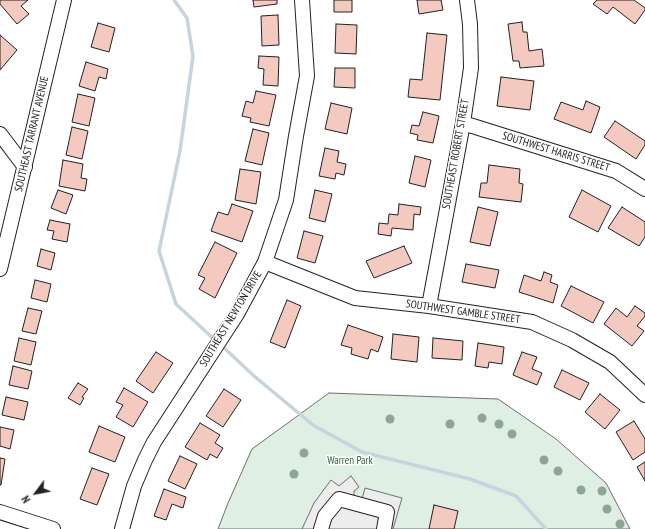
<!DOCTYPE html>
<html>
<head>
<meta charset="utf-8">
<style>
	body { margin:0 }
	#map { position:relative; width:645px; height:529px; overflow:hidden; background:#fff; font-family:"PT Sans Narrow",sans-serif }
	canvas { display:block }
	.north { position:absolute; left:16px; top:473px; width:40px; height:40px; -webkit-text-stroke:3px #fff; paint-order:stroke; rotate:238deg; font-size:11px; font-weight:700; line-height:16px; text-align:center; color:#222 }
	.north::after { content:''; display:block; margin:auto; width:14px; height:18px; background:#222; clip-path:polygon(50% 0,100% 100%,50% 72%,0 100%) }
</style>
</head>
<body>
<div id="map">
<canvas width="645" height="529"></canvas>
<div class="north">N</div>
</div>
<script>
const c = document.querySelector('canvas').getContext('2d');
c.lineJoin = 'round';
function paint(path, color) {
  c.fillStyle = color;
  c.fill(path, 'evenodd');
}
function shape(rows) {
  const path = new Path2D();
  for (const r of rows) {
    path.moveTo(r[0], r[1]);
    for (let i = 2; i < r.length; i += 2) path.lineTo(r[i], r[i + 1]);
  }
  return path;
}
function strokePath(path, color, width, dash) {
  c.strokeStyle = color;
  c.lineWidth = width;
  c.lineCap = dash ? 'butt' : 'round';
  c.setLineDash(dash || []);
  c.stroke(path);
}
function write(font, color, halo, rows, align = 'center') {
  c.font = font + ' "PT Sans Narrow",sans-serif';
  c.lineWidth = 3;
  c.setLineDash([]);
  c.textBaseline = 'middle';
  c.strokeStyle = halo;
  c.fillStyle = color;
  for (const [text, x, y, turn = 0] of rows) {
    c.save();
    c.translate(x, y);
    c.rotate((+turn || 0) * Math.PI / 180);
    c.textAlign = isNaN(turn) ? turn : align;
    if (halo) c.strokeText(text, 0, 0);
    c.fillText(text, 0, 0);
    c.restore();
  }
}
const green = shape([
	[329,393,498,399,556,439,606,483,630,529,218,529,228,503,252,449,329,393]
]);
paint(green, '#e0efe3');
strokePath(green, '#6f6f6f', 1);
const parking = shape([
	[351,476,359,487,354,491,354,496,362,499,365,488,402,498,393,529,302,529,314,503,331,480,339,486,351,476]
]);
paint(parking, '#ededed');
strokePath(parking, '#6f6f6f', 1);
strokePath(shape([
	[174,0,187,18,193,56,180,151,159,251,176,304,216,341],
	[221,345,254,376,313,425,362,452,470,479,516,496,546,529]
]), '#c7d3dd', 3.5);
const building = shape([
	[0,0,28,0,21,6,29,14,17,24,0,4,0,0],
	[253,0,277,0,277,4,254,7,253,0],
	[334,0,352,0,352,12,334,12,334,0],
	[417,0,441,0,443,10,419,14,417,0],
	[597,0,634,0,645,8,645,10,635,24,613,7,607,14,593,4,597,0],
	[278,15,279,45,262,46,261,16,278,15],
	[522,22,523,32,527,32,529,51,542,49,544,66,520,68,519,61,513,61,508,24,522,22],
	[98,23,115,28,109,52,91,47,98,23],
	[336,24,357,25,356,54,335,53,336,24],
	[427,33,447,35,440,100,408,97,410,79,422,80,427,33],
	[0,35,17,50,0,70,0,35],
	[259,56,279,57,278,86,263,85,264,69,258,68,259,56],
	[86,62,108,69,106,79,99,77,95,91,79,86,86,62],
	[335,68,355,68,355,88,334,87,335,68],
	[501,77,534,81,530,110,497,106,501,77],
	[256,91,276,95,269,126,250,122,251,118,242,116,246,101,253,103,256,91],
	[78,94,95,98,89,126,72,122,78,94],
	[586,101,600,107,591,133,554,119,561,102,583,110,586,101],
	[331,103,352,108,347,134,325,129,331,103],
	[423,112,439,116,433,143,417,140,418,135,410,133,412,125,419,126,423,112],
	[615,121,645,141,645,145,636,159,604,137,615,121],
	[72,127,88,131,82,159,66,155,72,127],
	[253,129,269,133,262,165,245,161,253,129],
	[325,148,339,151,337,162,346,164,344,175,336,173,335,179,319,176,325,148],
	[415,156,431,160,425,187,409,183,415,156],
	[63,160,83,164,81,178,87,179,85,191,59,186,63,160],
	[489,165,520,169,519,183,523,184,521,202,479,197,481,183,487,183,489,165],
	[240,169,261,172,256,204,235,200,240,169],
	[58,190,73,195,66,214,51,208,58,190],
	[315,190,332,194,325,222,309,218,315,190],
	[582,190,611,206,598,232,569,217,582,190],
	[232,204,253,211,242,242,211,231,218,212,228,215,232,204],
	[399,204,421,207,420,215,414,214,413,230,392,228,391,236,378,234,379,223,388,224,389,214,398,215,399,204],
	[478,207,498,212,490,246,470,242,478,207],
	[622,207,645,222,645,237,639,246,608,228,622,207],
	[50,220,70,224,67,242,52,239,54,231,47,230,50,220],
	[304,231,323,236,315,263,297,258,304,231],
	[215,242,237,253,215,298,199,289,205,278,198,275,215,242],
	[404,246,412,263,374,278,366,261,404,246],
	[41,249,55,253,51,270,37,266,41,249],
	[466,264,499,270,495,288,462,282,466,264],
	[544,272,552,275,550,282,558,285,553,303,519,292,524,275,541,281,544,272],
	[35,280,51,284,47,302,31,298,35,280],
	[571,286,604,302,593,323,561,306,571,286],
	[287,300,301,306,285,348,270,342,287,300],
	[635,306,645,313,645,316,637,326,644,331,632,346,604,324,616,308,627,317,635,306],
	[28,308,42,311,36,334,22,331,28,308],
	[348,325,383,337,378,352,371,349,368,359,351,354,352,348,341,345,348,325],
	[393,334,419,337,417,362,391,359,393,334],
	[19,338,36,342,31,365,14,361,19,338],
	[433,338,463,341,462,360,432,358,433,338],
	[478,343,504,347,502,364,489,362,488,368,475,366,478,343],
	[156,352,173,363,153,393,136,381,156,352],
	[522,352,537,357,532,369,542,373,537,385,513,375,522,352],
	[13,366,32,371,28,389,9,385,13,366],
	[562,370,589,383,580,400,554,387,562,370],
	[78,383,88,389,82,397,84,398,80,405,68,398,78,383],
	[124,388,148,402,133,427,116,417,123,405,116,402,124,388],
	[224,389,241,400,223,427,206,416,224,389],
	[600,394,620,410,605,429,585,412,600,394],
	[6,397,28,402,24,420,2,415,6,397],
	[634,421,645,439,645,452,633,460,616,432,634,421],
	[200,423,220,435,215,443,223,448,217,458,210,454,207,460,185,447,200,423],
	[99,426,125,437,115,462,89,452,99,426],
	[0,427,14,430,10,449,0,446,0,427],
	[180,456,197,464,185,489,168,481,180,456],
	[0,458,5,459,1,485,0,485,0,458],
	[645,462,645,481,637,467,645,462],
	[92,468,109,474,97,505,80,499,92,468],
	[164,489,186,497,183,508,172,504,166,520,154,516,164,489],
	[434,505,458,511,454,529,429,529,434,505]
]);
paint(building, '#f3c9c0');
strokePath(building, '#222', 1);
const minor = shape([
	[463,123,616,171,645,189],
	[0,134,25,167],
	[265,262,355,298,429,306,532,322,572,340,610,362,645,395],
	[0,269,64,0],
	[429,306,463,123,471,68,470,24,467,0],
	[0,512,53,529],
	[122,529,134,486,145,460,154,442,237,314,265,262,286,200,296,136,307,76,302,0],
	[321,529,325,516,339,499,387,512,384,529]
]);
strokePath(minor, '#222', 16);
strokePath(minor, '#fff', 14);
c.fillStyle = '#8da692';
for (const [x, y] of [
	[482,418],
	[390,419],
	[450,424],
	[499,424],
	[512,434],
	[304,453],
	[544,460],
	[558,471],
	[294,474],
	[581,490],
	[602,491],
	[607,509],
	[620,524]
]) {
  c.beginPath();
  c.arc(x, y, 4.5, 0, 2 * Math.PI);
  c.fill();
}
write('11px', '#222', '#fff', [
	["SOUTHEAST TARRANT AVENUE",32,134,-77],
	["SOUTHWEST HARRIS STREET",556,152,17],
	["SOUTHEAST ROBERT STREET",456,154,-80],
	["SOUTHWEST GAMBLE STREET",463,312,8],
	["SOUTHEAST NEWTON DRIVE",231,319,-59]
]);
write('11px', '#2f5e38', '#fff', [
	["Warren Park",350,461]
]);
</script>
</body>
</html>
